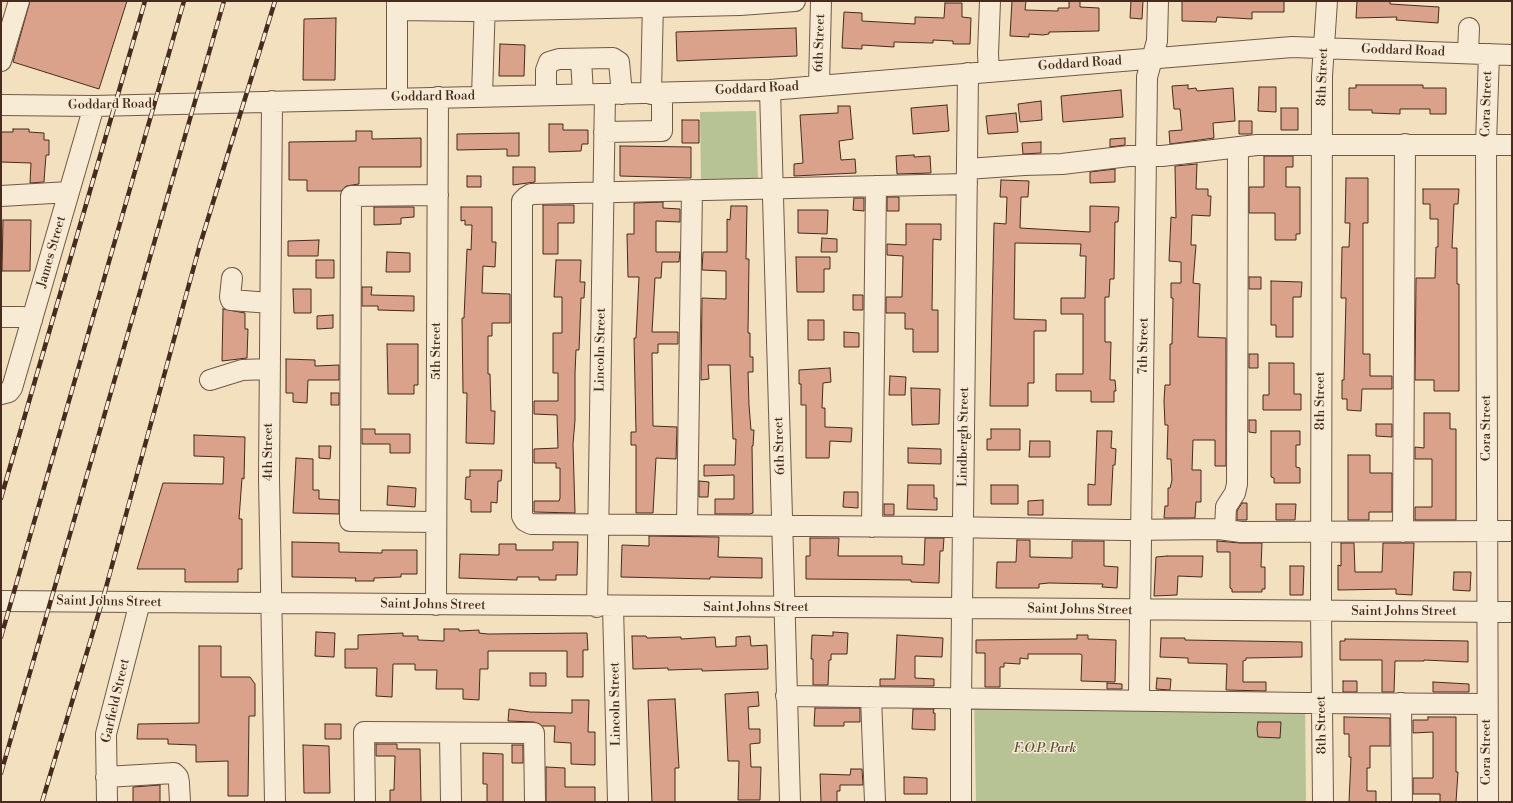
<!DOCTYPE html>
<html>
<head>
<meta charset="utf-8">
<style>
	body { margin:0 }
	#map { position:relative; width:1513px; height:803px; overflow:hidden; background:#f3e0be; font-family:"Libre Bodoni",serif }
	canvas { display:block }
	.frame { position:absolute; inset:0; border:2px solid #462b1e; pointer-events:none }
</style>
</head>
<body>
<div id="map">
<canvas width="1513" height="803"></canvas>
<div class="frame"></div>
</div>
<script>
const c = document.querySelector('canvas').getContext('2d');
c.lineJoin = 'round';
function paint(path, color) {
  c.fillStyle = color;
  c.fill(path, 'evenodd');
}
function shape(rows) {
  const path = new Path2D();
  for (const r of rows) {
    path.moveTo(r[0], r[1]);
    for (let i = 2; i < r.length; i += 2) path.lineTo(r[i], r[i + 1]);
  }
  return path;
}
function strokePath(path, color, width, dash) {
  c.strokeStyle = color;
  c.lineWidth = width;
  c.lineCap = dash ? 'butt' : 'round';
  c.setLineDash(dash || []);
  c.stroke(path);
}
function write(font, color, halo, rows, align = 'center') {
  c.font = font + ' "Libre Bodoni",serif';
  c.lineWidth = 3;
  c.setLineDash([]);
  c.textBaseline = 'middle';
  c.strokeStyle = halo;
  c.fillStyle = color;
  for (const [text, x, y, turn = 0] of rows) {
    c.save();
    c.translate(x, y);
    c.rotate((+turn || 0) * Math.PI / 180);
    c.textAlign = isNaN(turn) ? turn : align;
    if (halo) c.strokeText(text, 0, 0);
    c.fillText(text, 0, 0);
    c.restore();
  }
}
paint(shape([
	[756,111,758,180,701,182,700,112],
	[974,694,1305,699,1306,802,976,802]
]), '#b7c394');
const building = shape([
	[30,1,127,1,99,89,13,62,30,1],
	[1012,1,1026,1,1025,10,1058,11,1058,8,1069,8,1069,1,1080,1,1080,7,1099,8,1099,31,1049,32,1049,34,1043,35,1029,34,1029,37,1010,36,1012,1],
	[1131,1,1143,1,1142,19,1130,18,1131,1],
	[1182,1,1284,1,1284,12,1252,12,1252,19,1217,17,1216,22,1182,21,1182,1],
	[1357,1,1390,1,1390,4,1439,7,1438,23,1396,20,1397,17,1356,18,1357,1],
	[945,3,962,3,962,17,971,18,970,44,953,44,953,41,933,40,933,43,894,42,894,47,862,45,862,49,842,48,844,12,862,13,862,21,915,24,915,17,944,18,945,3],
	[336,18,335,80,303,80,304,19,336,18],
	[796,28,797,56,677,61,676,32,796,28],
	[500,44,525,45,524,76,499,76,500,44],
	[1188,85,1188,89,1196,88,1197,91,1233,88,1235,121,1213,123,1214,138,1170,144,1169,131,1182,130,1180,109,1174,109,1172,86,1188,85],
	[1356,85,1423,85,1423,88,1446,88,1446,114,1430,114,1430,109,1400,109,1400,114,1372,113,1372,110,1349,110,1349,88,1356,88,1356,85],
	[1259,87,1276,87,1276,112,1258,111,1259,87],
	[1121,90,1123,117,1063,122,1061,96,1121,90],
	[1041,101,1042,120,1020,122,1018,104,1041,101],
	[947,105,949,131,913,134,911,108,947,105],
	[838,106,850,106,853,139,839,141,841,160,855,159,856,173,794,176,794,164,803,163,800,115,838,113,838,106],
	[1281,108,1298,108,1298,130,1281,130,1281,108],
	[1016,113,1018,132,988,134,986,116,1016,113],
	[682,120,699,120,699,143,682,143,682,120],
	[1239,121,1252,121,1252,134,1239,134,1239,121],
	[549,124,563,124,563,130,588,130,588,144,582,144,581,151,549,152,549,124],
	[13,129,29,129,29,132,44,133,44,140,49,140,49,155,46,155,44,182,30,183,31,163,1,162,1,132,13,132,13,129],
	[356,131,372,131,372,139,421,138,421,167,359,167,359,184,346,186,341,191,307,191,307,180,289,180,289,142,356,141,356,131],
	[519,133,519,156,507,156,507,149,457,150,457,134,519,133],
	[1125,138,1125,145,1110,147,1110,139,1125,138],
	[1041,142,1041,153,1023,154,1022,143,1041,142],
	[620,146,691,147,691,178,620,176,620,146],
	[914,155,914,157,930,156,931,173,897,174,896,156,914,155],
	[1264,156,1293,156,1293,167,1286,167,1286,187,1300,187,1300,234,1296,234,1296,240,1275,240,1275,213,1249,213,1249,187,1264,187,1264,156],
	[1197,164,1196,189,1208,189,1208,196,1211,196,1210,216,1192,215,1191,245,1196,245,1193,283,1200,284,1198,337,1226,338,1226,466,1215,466,1215,440,1193,440,1192,470,1201,470,1201,502,1196,502,1195,518,1164,518,1165,506,1168,506,1168,488,1170,488,1172,480,1171,459,1167,459,1168,425,1165,425,1164,401,1165,385,1170,385,1170,344,1172,344,1173,298,1171,298,1171,283,1181,283,1181,262,1169,261,1171,217,1176,218,1175,166,1197,164],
	[513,167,535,167,535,182,513,185,513,167],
	[1115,169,1115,182,1090,183,1090,172,1115,169],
	[467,176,481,176,481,187,467,187,467,176],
	[1346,178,1368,178,1368,223,1363,223,1363,354,1370,354,1370,376,1392,376,1392,389,1362,389,1361,411,1347,410,1347,399,1342,399,1342,380,1344,380,1346,298,1341,298,1342,247,1349,247,1350,223,1345,223,1346,178],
	[1001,180,1029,181,1028,197,1021,197,1020,228,1090,232,1090,206,1119,207,1118,222,1115,222,1114,279,1110,279,1109,297,1105,297,1105,342,1111,342,1110,380,1115,380,1116,391,1114,391,1114,402,1091,402,1091,391,1056,391,1056,374,1083,374,1083,314,1061,314,1061,298,1085,298,1086,256,1080,256,1081,244,1015,243,1014,319,1046,320,1046,331,1034,331,1034,383,1028,383,1028,406,990,406,994,223,1006,224,1007,197,1000,197,1001,180],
	[1423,189,1459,189,1458,204,1454,204,1452,248,1457,248,1457,284,1459,284,1459,391,1434,391,1434,380,1415,380,1416,278,1435,278,1436,247,1438,247,1438,219,1430,219,1430,204,1423,204,1423,189],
	[887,197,899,197,899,211,887,211,887,197],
	[854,198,864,198,864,211,853,210,854,198],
	[663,202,663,208,680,209,680,222,656,221,656,252,680,252,679,262,662,262,661,278,655,278,652,332,678,332,678,344,658,344,658,353,652,353,653,426,677,427,676,459,656,458,653,513,636,513,636,445,631,445,631,432,636,432,634,338,636,338,639,277,628,277,627,234,634,234,634,203,663,202],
	[543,205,574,205,574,223,558,223,558,254,543,254,543,205],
	[731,206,747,206,746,259,749,259,748,333,750,333,750,357,753,357,753,372,748,372,749,405,751,430,754,430,753,446,752,446,753,513,750,514,715,514,715,499,734,499,734,475,704,476,704,465,735,465,736,439,733,439,730,365,708,365,709,379,701,380,702,298,726,299,726,271,702,270,703,252,727,252,727,219,730,220,731,206],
	[374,207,414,207,414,217,401,218,401,224,374,225,374,207],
	[461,207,492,207,492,242,496,242,495,267,483,266,482,293,510,294,510,323,492,323,492,336,488,336,488,374,490,374,491,411,495,411,494,444,466,443,467,393,463,393,462,318,464,318,467,249,471,250,472,225,465,225,465,220,461,221,461,207],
	[798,210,828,210,827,234,798,233,798,210],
	[3,220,31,220,30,271,2,271,3,220],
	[906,224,941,224,941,240,933,239,932,310,938,310,938,352,913,352,913,329,905,329,905,313,886,313,886,297,902,297,903,256,887,255,887,244,906,245,906,224],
	[822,238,837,239,837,252,821,252,822,238],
	[319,240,318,256,288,256,288,241,319,240],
	[387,252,410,253,410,272,386,272,387,252],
	[796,257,830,257,830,269,824,269,824,292,797,292,796,257],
	[316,260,334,260,334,278,316,278,316,260],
	[556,260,581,260,580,282,585,282,584,298,581,298,579,350,576,350,575,373,575,420,573,444,575,513,534,512,534,501,559,501,560,498,560,468,556,468,556,463,534,463,534,449,558,448,557,415,534,414,534,401,558,401,558,373,553,373,553,333,562,333,562,297,554,297,556,260],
	[1249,277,1261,277,1261,289,1249,289,1249,277],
	[1271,281,1302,282,1301,297,1293,297,1293,337,1276,337,1276,325,1271,325,1271,281],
	[362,287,372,287,371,295,414,296,414,311,378,310,378,306,362,306,362,287],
	[293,289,311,289,311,313,294,313,293,289],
	[853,295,863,295,863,310,853,310,853,295],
	[223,309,245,313,245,329,248,329,247,358,222,361,223,309],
	[333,315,333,328,317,329,317,316,333,315],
	[808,320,824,320,824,340,808,340,808,320],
	[844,332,859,333,859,347,844,347,844,332],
	[387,344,418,344,418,385,414,385,414,394,388,394,387,344],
	[1249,354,1258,354,1258,368,1249,368,1249,354],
	[286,359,315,360,315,366,339,365,339,380,308,380,307,403,293,402,293,393,286,393,286,359],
	[1269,363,1294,363,1294,394,1301,394,1301,410,1263,410,1263,395,1269,395,1269,363],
	[830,368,831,382,823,383,822,408,825,408,825,427,852,428,851,442,830,441,829,458,806,458,806,405,801,405,801,384,799,384,799,370,830,368],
	[890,376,906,377,905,395,889,395,890,376],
	[911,388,940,389,939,424,912,425,911,388],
	[331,393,339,393,339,405,331,405,331,393],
	[1424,413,1450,413,1450,429,1456,429,1456,520,1415,520,1415,507,1432,507,1432,459,1415,459,1415,447,1424,448,1424,413],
	[1249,420,1256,420,1256,433,1249,432,1249,420],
	[1376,424,1392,424,1392,437,1376,436,1376,424],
	[362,429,375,429,375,434,410,434,410,453,390,453,390,444,362,444,362,429],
	[991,429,1020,429,1020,450,987,450,987,439,991,439,991,429],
	[1097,431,1112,431,1111,448,1116,449,1115,465,1113,465,1111,505,1088,505,1088,484,1095,485,1097,431],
	[1271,431,1300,431,1300,445,1296,445,1296,467,1300,468,1300,483,1274,483,1274,478,1271,477,1271,431],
	[194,435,245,437,244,479,242,478,239,519,242,519,242,569,238,569,238,582,185,582,185,569,137,569,163,483,223,484,224,457,194,456,194,435],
	[1030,441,1050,441,1050,457,1029,457,1030,441],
	[319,446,331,446,330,459,319,458,319,446],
	[908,448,941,449,941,464,908,463,908,448],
	[1348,455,1370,455,1370,473,1392,473,1392,512,1369,512,1369,520,1348,520,1348,455],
	[296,458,313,459,313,490,319,490,319,499,339,500,339,514,293,513,296,458],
	[470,470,502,470,501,481,498,481,497,503,491,502,491,512,471,512,471,500,465,499,466,477,470,477,470,470],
	[699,481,709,482,708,497,699,497,699,481],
	[908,485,934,485,934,498,937,498,937,510,907,509,908,485],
	[991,485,1018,485,1018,504,991,504,991,485],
	[388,486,416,488,415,507,387,505,388,486],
	[844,492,858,492,858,508,843,507,844,492],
	[1043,500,1043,515,1028,515,1028,501,1043,500],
	[1242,503,1247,503,1247,520,1237,520,1237,511,1242,503],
	[884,504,894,504,894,515,884,515,884,504],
	[1276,504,1296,504,1295,520,1276,520,1276,504],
	[649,536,719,537,718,557,762,558,762,578,710,577,710,579,621,577,622,545,649,546,649,536],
	[810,538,839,538,838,556,902,556,902,564,924,565,925,538,944,538,943,551,940,551,939,583,911,582,911,580,806,579,806,556,810,556,810,538],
	[1017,540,1030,540,1030,557,1072,558,1072,541,1104,541,1104,566,1118,567,1117,588,1102,587,1103,584,1049,583,1039,584,1039,588,996,588,997,562,1016,562,1017,540],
	[1217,541,1240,543,1262,543,1261,567,1265,567,1265,589,1262,589,1262,592,1232,592,1232,589,1230,588,1230,552,1217,552,1217,541],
	[292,542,339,543,339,552,382,553,382,550,417,550,417,574,401,574,401,577,374,578,374,581,355,581,356,578,292,577,292,542],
	[553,542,578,542,577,575,556,575,556,580,539,580,539,577,517,577,517,580,459,578,460,554,499,555,499,544,516,544,516,550,553,550,553,542],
	[1341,543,1354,543,1355,572,1382,572,1383,543,1414,543,1412,595,1396,594,1396,589,1338,590,1338,565,1341,566,1341,543],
	[1167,556,1203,556,1202,577,1178,576,1177,595,1154,596,1156,557,1167,556],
	[1290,566,1304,566,1303,595,1290,595,1290,566],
	[1454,572,1471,572,1470,591,1453,590,1454,572],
	[444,629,459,629,459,631,479,630,479,633,488,634,587,633,588,650,583,650,583,677,567,677,567,651,488,651,488,669,480,669,479,700,463,699,463,689,436,689,437,670,415,670,415,664,393,664,392,697,376,696,377,668,345,668,345,649,358,649,358,635,403,633,403,636,418,636,418,640,444,641,444,629],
	[316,632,335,633,334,657,315,656,316,632],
	[833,632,848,633,847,654,831,654,831,660,829,660,828,685,813,685,813,659,811,659,812,635,833,636,833,632],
	[897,635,943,638,942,657,915,656,915,678,934,679,934,686,880,686,880,679,895,679,897,635],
	[1077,635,1088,635,1088,639,1116,640,1115,682,1081,681,1082,655,1080,654,1028,654,1028,659,1020,658,1020,664,1004,663,1004,667,1000,667,1000,687,985,687,985,653,976,653,976,640,1070,639,1077,639,1077,635],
	[632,636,646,636,647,638,681,637,681,639,715,637,716,647,736,646,736,637,750,636,751,646,767,645,768,669,702,671,702,669,668,670,668,668,633,669,632,636],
	[1161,638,1185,638,1185,640,1302,642,1302,657,1246,658,1246,660,1243,661,1243,682,1266,682,1266,691,1226,690,1227,664,1188,663,1188,658,1160,657,1161,638],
	[1345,639,1468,641,1468,662,1424,660,1424,661,1395,661,1394,692,1382,692,1382,660,1340,660,1340,641,1345,641,1345,639],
	[199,646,221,646,221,677,250,677,255,684,255,716,249,716,248,796,228,796,228,761,196,762,196,745,168,744,168,739,137,739,138,724,199,723,199,646],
	[530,673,546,673,546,686,530,686,530,673],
	[1157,678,1171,679,1170,690,1156,689,1157,678],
	[1343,681,1357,681,1357,692,1343,692,1343,681],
	[1433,682,1469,684,1469,692,1433,692,1433,682],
	[1107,683,1122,684,1122,689,1107,689,1107,683],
	[758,692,759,706,748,707,749,729,760,729,760,743,750,744,751,767,761,767,760,800,738,800,739,761,728,761,725,694,758,692],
	[675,699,679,768,675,768,675,802,652,802,648,700,675,699],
	[572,700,589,700,588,732,595,732,595,765,571,764,571,743,554,742,555,726,542,726,534,722,508,721,509,709,530,712,572,713,572,700],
	[815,708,860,708,860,722,844,722,844,726,814,726,815,708],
	[913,709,934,709,933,713,935,713,935,730,912,729,913,709],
	[1344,717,1390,718,1390,746,1370,746,1370,768,1367,768,1367,791,1376,791,1376,802,1349,802,1351,757,1349,757,1349,734,1344,734,1344,717],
	[1428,717,1456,717,1456,772,1458,772,1456,802,1440,802,1440,794,1413,794,1413,778,1433,778,1433,732,1413,733,1413,720,1428,720,1428,717],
	[1258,722,1281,722,1280,738,1258,737,1257,729,1258,722],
	[325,724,341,724,341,739,325,739,325,724],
	[376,744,397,744,397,749,420,749,421,802,390,802,390,790,394,790,395,756,376,756,376,744],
	[303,745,329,746,330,793,304,793,303,745],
	[512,745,523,745,523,763,512,763,512,745],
	[483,753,503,754,503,802,487,802,487,784,483,784,483,753],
	[546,767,565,768,565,787,595,787,595,802,546,802,546,767],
	[851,769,862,769,863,785,840,785,840,791,837,791,837,802,821,802,820,774,850,775,851,769],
	[904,777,927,778,927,794,904,794,904,777],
	[160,785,160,802,133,802,133,787,160,785]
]);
paint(building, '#daa18b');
strokePath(building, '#462b1e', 1);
const minor = shape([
	[397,1,397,10,473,11,740,5,795,1],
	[397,10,397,98],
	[1468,53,1469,28],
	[581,59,583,94],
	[1,61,19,1],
	[989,71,988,54,990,1],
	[819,85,821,1],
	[770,90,790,802],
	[651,94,653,1],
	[546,95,546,70,549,62,559,59,613,58,619,62,622,94],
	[482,96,485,1],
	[272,101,269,478,275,802],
	[1,105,94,106,770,90,1292,47,1512,55],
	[604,132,662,131,662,93],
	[967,169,1024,165,1062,164,1129,156,1162,156,1257,145,1512,145],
	[967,184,531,194,526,197,522,201,522,516,525,521,531,524,946,527,1125,530,1219,529,1241,532,1512,531],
	[1,196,69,192],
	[232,278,230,297,231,300,270,303],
	[1,317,23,317,32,320],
	[210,380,242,370,269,369],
	[1,394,9,392,12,388,94,106],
	[436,522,350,521,351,196,438,195],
	[687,525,692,190],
	[872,527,876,186],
	[1225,530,1226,507,1235,493,1237,484,1238,147],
	[1403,532,1405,144],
	[1,601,1512,612],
	[436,605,438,97],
	[597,607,605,94],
	[613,607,618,802],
	[1139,692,1147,77,1157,41,1158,1],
	[786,696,1306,703,1487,704],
	[871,697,875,802],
	[1401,703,1402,802],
	[450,733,451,802],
	[106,777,174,773,178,777,179,783,180,802],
	[107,802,106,734,140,602],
	[365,802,364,732,534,733,535,802],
	[961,802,961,699,968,73],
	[1323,802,1321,612,1322,76,1327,1],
	[1488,802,1486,144,1489,54]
]);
strokePath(minor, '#715846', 22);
strokePath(minor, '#f7ebd5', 20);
const rail = shape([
	[1,498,145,1],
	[1,637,184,1],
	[1,773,224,1],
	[42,802,102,602,199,248,275,1]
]);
strokePath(rail, '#462b1e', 4.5);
strokePath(rail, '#f7ebd5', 3, [9]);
write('13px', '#462b1e', '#f7ebd5', [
	["6th Street",820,43,-88],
	["Goddard Road",1403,51,2],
	["Goddard Road",1080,64,-4],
	["8th Street",1323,77,-88],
	["Goddard Road",757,89,-3],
	["Goddard Road",433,97,-1],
	["Cora Street",1487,104,-88],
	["Goddard Road",110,105,-1],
	["James Street",52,252,-74],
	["7th Street",1144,346,-89],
	["Lincoln Street",601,350,-89],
	["5th Street",437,351,-90],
	["8th Street",1321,401,-90],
	["Cora Street",1487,428,-90],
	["Lindbergh Street",964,437,-89],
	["6th Street",780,446,-92],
	["4th Street",269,452,-90],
	["Saint Johns Street",109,602,1],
	["Saint Johns Street",433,605,1],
	["Saint Johns Street",756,608],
	["Saint Johns Street",1080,610,1],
	["Saint Johns Street",1404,612],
	["Garfield Street",116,701,-77],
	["Lincoln Street",616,704,-91],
	["8th Street",1322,725,-91],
	["Cora Street",1487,752,-90]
]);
write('italic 13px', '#5d4936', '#f7ebd5', [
	["F.O.P. Park",1045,749]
]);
</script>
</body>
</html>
